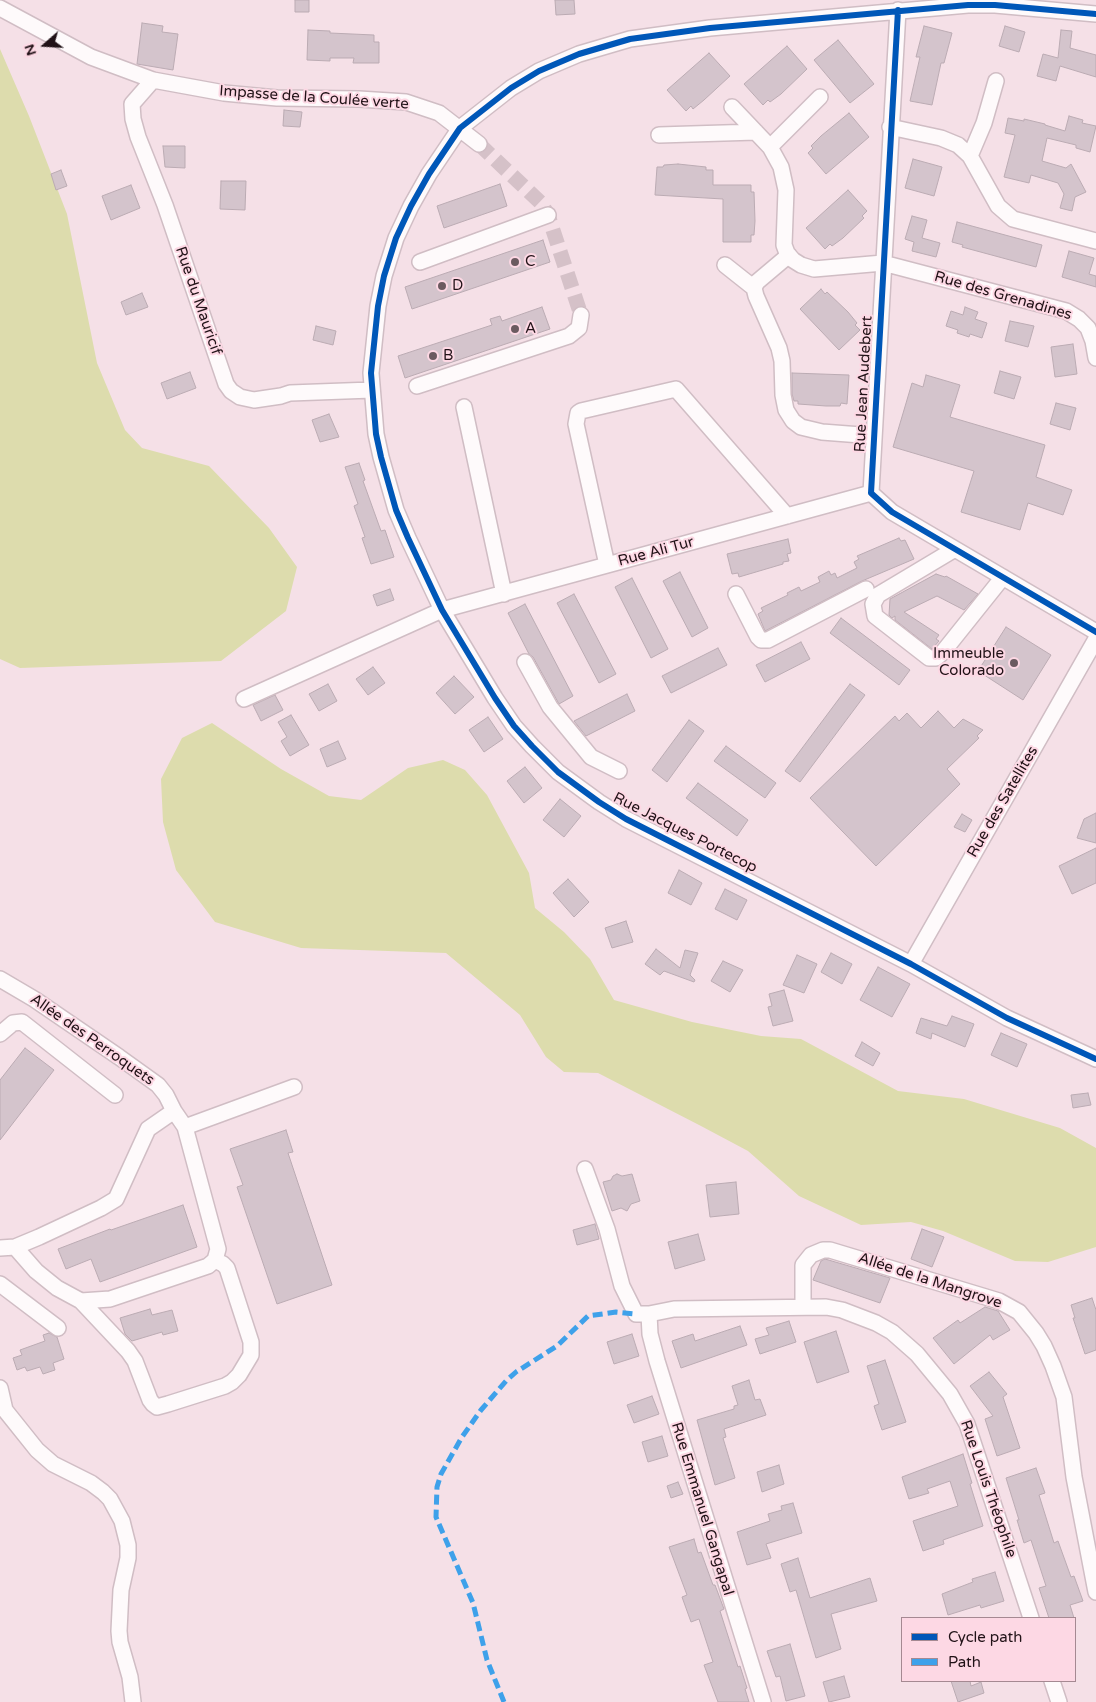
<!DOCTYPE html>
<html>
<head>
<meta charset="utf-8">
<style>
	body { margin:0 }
	#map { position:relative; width:1096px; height:1702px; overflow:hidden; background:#f5e0e7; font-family:"Varela Round",sans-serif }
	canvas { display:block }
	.legend { position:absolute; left:901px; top:1617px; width:175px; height:65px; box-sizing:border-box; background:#fdd8e4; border:1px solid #a58992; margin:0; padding:6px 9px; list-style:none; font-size:15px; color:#211217 }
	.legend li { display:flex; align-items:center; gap:10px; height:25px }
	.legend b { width:25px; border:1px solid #a58992 }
	.north { position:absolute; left:20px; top:20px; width:50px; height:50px; -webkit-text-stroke:4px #fdd8e4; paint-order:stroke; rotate:251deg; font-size:14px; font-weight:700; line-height:20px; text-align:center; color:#211217 }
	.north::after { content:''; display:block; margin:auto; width:18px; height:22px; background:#211217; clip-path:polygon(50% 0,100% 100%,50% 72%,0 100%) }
</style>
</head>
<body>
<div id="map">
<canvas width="1096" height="1702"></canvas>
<ul class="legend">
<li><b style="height:6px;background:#0057b8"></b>Cycle path</li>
<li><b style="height:6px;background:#3ea1ea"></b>Path</li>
</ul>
<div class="north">N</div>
</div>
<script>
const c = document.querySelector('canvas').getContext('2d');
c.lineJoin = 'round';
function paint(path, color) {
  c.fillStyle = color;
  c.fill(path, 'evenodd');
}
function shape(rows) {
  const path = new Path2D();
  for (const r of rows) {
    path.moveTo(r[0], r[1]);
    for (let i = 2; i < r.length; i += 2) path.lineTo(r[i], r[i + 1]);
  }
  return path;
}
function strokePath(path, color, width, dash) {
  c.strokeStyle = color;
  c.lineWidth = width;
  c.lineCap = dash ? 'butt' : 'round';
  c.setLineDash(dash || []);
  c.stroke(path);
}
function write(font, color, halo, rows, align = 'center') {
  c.font = font + ' "Varela Round",sans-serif';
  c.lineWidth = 4;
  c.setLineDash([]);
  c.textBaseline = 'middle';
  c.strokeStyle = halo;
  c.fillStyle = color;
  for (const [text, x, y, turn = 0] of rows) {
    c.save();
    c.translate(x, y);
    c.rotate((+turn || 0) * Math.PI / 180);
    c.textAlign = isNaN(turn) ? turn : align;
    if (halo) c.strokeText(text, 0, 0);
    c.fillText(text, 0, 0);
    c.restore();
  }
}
paint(shape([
	[0,49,29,116,67,214,97,363,125,430,142,448,209,466,269,528,297,567,286,611,221,661,20,668,0,659],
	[212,723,281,769,329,796,361,800,408,768,443,760,465,770,487,795,529,873,535,908,564,932,590,959,614,1000,692,1022,761,1036,801,1039,898,1091,964,1099,1060,1128,1096,1148,1096,1247,1048,1262,1015,1261,943,1231,911,1222,861,1225,799,1196,748,1151,701,1126,598,1073,564,1072,546,1057,520,1015,446,953,301,948,215,922,176,870,163,822,161,779,182,738]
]), '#dddcad');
const building = shape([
	[295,0,309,0,309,12,295,12,295,0],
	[555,0,574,0,575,14,556,15,555,0],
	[142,23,163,26,162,32,178,34,173,70,137,64,142,23],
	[924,26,952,33,944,63,941,63,932,105,910,101,920,57,916,57,924,26],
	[1005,26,1025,32,1019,52,999,46,1005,26],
	[308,30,330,31,330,33,374,35,374,42,379,42,379,63,353,63,354,58,330,58,330,61,307,60,308,30],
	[1061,30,1072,31,1070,48,1096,55,1096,77,1060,66,1056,81,1037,76,1043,54,1058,58,1061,30],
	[838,40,874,84,850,103,814,60,838,40],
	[787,46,807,69,781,94,770,102,768,100,763,105,744,84,787,46],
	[709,53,730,76,704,100,693,109,691,106,686,111,667,90,709,53],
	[284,110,302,112,300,127,283,126,284,110],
	[849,113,869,137,826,174,808,153,813,148,811,146,821,136,849,113],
	[1069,116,1083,120,1082,123,1096,126,1090,152,1076,148,1076,145,1047,138,1042,161,1066,168,1071,164,1086,192,1075,197,1072,211,1060,208,1064,194,1058,183,1031,175,1029,183,1004,177,1015,135,1005,133,1008,118,1024,121,1024,119,1045,124,1045,125,1065,131,1069,116],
	[163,146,185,146,185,168,165,167,163,146],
	[913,159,942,167,934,196,905,188,913,159],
	[678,164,706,167,706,170,713,170,713,185,751,185,751,192,754,192,755,221,754,235,751,235,751,242,723,242,723,199,655,195,657,167,663,167,664,165,678,164],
	[61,170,67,186,56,190,51,174,61,170],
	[221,181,246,181,245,210,220,209,221,181],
	[500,184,507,206,444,228,437,206,500,184],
	[131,185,140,208,111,220,102,196,131,185],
	[848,190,867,211,862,216,864,218,843,238,832,246,830,244,825,249,806,228,848,190],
	[912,216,927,220,922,238,940,243,936,257,912,251,914,242,905,239,912,216],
	[957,222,1042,245,1036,267,962,247,963,245,952,242,957,222],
	[543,240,550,262,412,309,405,287,543,240],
	[1069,251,1094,258,1089,274,1096,276,1096,287,1062,277,1069,251],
	[821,289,825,294,827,292,848,312,857,323,855,325,860,330,839,350,800,309,821,289],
	[142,293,148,307,126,315,121,302,142,293],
	[542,307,550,329,405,378,398,356,492,325,490,319,500,316,502,321,542,307],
	[965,307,978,312,975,319,987,323,982,338,970,334,969,337,957,333,958,330,946,326,951,311,963,315,965,307],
	[1010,321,1034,326,1028,347,1005,341,1010,321],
	[316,326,336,331,333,345,313,340,316,326],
	[1073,344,1077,374,1055,377,1051,347,1073,344],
	[1000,371,1021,377,1014,399,994,393,1000,371],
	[190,372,196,388,167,399,161,383,190,372],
	[792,373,849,375,847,404,841,403,840,406,826,406,798,404,798,401,794,401,792,394,792,373],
	[926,375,960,385,950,417,1045,445,1036,477,1072,490,1063,515,1028,503,1020,530,961,512,974,471,893,447,912,383,923,387,926,375],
	[1056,403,1076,408,1070,430,1050,424,1056,403],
	[329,414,339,437,320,442,312,420,329,414],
	[359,463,365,480,363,481,381,531,385,530,394,557,371,564,362,538,365,537,354,506,358,504,345,467,359,463],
	[899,538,901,541,905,540,914,559,862,581,765,631,758,614,763,611,761,608,788,595,787,593,799,587,801,591,820,582,818,577,829,571,831,575,835,573,837,578,857,568,854,562,859,559,857,556,899,538],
	[788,539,791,553,787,554,789,561,783,562,783,564,739,577,738,573,732,574,727,554,788,539],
	[680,572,708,628,692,637,663,581,680,572],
	[936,574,945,577,946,576,978,594,964,610,937,596,904,612,939,635,936,639,939,641,932,649,895,620,895,616,892,618,889,615,890,599,936,574],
	[632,578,668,649,651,658,615,587,632,578],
	[390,589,394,600,377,606,373,595,390,589],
	[574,594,616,674,599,683,557,603,574,594],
	[525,604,573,696,559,704,533,657,529,654,508,613,525,604],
	[841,618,910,670,899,685,830,633,841,618],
	[1006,627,1051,655,1023,700,978,671,1006,627],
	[801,642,810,659,765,682,756,665,801,642],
	[718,648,727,665,671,693,662,676,718,648],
	[373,667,385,683,368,695,356,679,373,667],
	[454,676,474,697,455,714,436,693,454,676],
	[328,684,337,701,319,711,309,694,328,684],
	[850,684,865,695,800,782,785,771,850,684],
	[627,694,635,711,586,736,574,721,627,694],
	[275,695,283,710,261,721,253,705,275,695],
	[938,711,954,728,963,719,983,730,977,736,979,738,947,769,960,784,876,866,810,798,895,716,899,721,907,713,921,728,938,711],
	[291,715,309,745,290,756,281,741,287,737,278,722,291,715],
	[488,717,503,739,484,752,469,730,488,717],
	[689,720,704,731,667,782,652,770,689,720],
	[338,741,346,759,327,767,320,749,338,741],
	[726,746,776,783,765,798,714,761,726,746],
	[525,767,542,788,524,803,507,781,525,767],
	[698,783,748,820,737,836,686,798,698,783],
	[560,799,581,816,564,837,543,820,560,799],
	[1096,813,1096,843,1077,838,1084,819,1096,813],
	[962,814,972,820,965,832,954,827,962,814],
	[1096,848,1096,883,1072,894,1059,866,1096,848],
	[679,870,702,883,691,905,668,893,679,870],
	[568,879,589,902,574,917,553,893,568,879],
	[725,889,747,900,737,920,715,909,725,889],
	[626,921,633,942,612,948,605,928,626,921],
	[656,949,680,968,685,950,698,953,690,975,695,980,694,982,664,971,660,975,645,964,656,949],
	[831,953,852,964,842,984,821,972,831,953],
	[797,955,817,964,804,993,783,985,797,955],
	[723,961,743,970,730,992,711,981,723,961],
	[878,967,910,984,892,1017,860,1000,878,967],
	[784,990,793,1021,773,1026,768,1007,772,1006,769,994,784,990],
	[952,1016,974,1024,965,1047,932,1033,931,1039,916,1033,921,1018,947,1026,952,1016],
	[1001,1033,1027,1044,1017,1067,991,1055,1001,1033],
	[862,1042,880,1053,873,1066,855,1056,862,1042],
	[25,1048,54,1070,0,1140,0,1080,25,1048],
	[1088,1093,1091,1105,1073,1108,1071,1095,1088,1093],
	[286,1130,293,1152,288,1153,332,1285,277,1304,237,1187,243,1185,230,1149,286,1130],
	[617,1174,622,1176,632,1174,640,1201,631,1204,627,1211,621,1208,612,1211,603,1182,611,1180,613,1176,617,1174],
	[736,1182,739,1214,710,1217,706,1185,736,1182],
	[183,1205,197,1247,100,1282,91,1259,66,1269,58,1249,110,1229,111,1230,183,1205],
	[595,1224,599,1239,577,1245,573,1230,595,1224],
	[922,1229,944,1237,932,1267,911,1259,922,1229],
	[698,1234,705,1260,675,1269,668,1242,698,1234],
	[825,1259,890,1278,880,1303,813,1280,821,1261,825,1259],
	[1092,1298,1096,1310,1096,1350,1085,1354,1073,1318,1075,1318,1071,1305,1092,1298],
	[985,1307,998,1311,1010,1330,993,1340,990,1335,954,1364,933,1338,958,1320,960,1323,985,1307],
	[150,1309,152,1315,172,1310,178,1331,163,1335,162,1332,132,1341,125,1334,120,1318,150,1309],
	[789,1321,796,1342,760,1354,755,1339,769,1335,766,1328,789,1321],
	[740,1326,747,1345,681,1368,672,1341,693,1334,695,1341,740,1326],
	[836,1331,849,1372,817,1383,804,1342,836,1331],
	[49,1333,57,1337,64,1359,53,1363,55,1370,43,1374,40,1367,27,1371,25,1367,17,1370,13,1358,22,1355,20,1350,45,1341,43,1335,49,1333],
	[632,1334,639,1356,614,1364,607,1342,632,1334],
	[885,1360,906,1422,882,1430,874,1406,879,1404,867,1366,885,1360],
	[989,1372,1007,1394,1003,1397,1020,1448,997,1456,985,1419,993,1416,970,1386,989,1372],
	[749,1380,755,1400,760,1399,766,1415,724,1429,726,1437,723,1438,735,1478,715,1485,697,1420,734,1409,734,1406,738,1405,732,1386,749,1380],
	[652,1396,659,1414,634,1423,627,1405,652,1396],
	[662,1436,668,1456,648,1462,642,1442,662,1436],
	[963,1454,972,1483,970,1484,983,1526,943,1540,944,1544,923,1551,913,1521,958,1506,950,1481,927,1489,929,1493,909,1499,902,1477,963,1454],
	[779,1465,784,1484,762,1492,757,1472,779,1465],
	[1036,1468,1045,1493,1039,1495,1054,1543,1058,1541,1071,1577,1074,1576,1083,1601,1070,1605,1074,1618,1049,1618,1039,1588,1046,1586,1031,1540,1024,1543,1017,1520,1019,1520,1006,1478,1036,1468],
	[678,1482,683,1494,671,1498,667,1486,678,1482],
	[793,1503,802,1533,766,1544,771,1558,747,1565,737,1532,770,1521,768,1514,782,1510,781,1506,793,1503],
	[694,1539,698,1553,701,1552,713,1585,715,1585,724,1609,720,1611,738,1667,740,1666,747,1688,745,1689,749,1702,718,1702,704,1665,713,1662,699,1619,691,1622,682,1597,687,1595,669,1547,694,1539],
	[798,1558,810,1598,870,1578,877,1601,831,1614,841,1649,816,1658,796,1590,790,1592,781,1564,798,1558],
	[995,1572,1004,1601,981,1608,980,1605,948,1615,942,1594,973,1582,972,1579,995,1572],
	[790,1644,805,1696,786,1701,780,1676,776,1677,767,1651,790,1644],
	[844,1676,850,1697,829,1702,823,1682,844,1676],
	[951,1681,970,1681,971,1686,981,1682,984,1693,958,1702,951,1681]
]);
paint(building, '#d4c4cc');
strokePath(building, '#bbabb3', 1);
strokePath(shape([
	[479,144,541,203,548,215,581,315]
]), '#d5c1c8', 15, [15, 8]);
const minor = shape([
	[0,8,91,57,153,80,224,93,277,98,359,99,406,102,439,113,479,144],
	[898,10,871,493,892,512,1096,632],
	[1096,14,995,5,968,5,710,28,630,39,579,54,539,71,511,88,460,128,429,174,411,206,396,238,384,276,378,306,371,373,376,434,381,457,396,510,408,538,442,610,495,698,514,726,532,746,558,772,599,802,626,819,911,964,1007,1018,1096,1059],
	[153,80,132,104,133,119,138,137,165,205,226,384,231,391,240,397,254,400,281,396,290,393,372,390],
	[732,107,770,147,781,167,786,190,784,245,787,253,793,260,801,265,814,269,883,263,1066,311,1079,319,1088,328,1093,341,1096,358],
	[890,127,941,138,958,145,970,156,998,206,1013,219,1096,241],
	[659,135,756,132],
	[770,147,820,97],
	[970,156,984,123,996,81],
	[789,255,757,282,754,288,756,296,779,348,782,361,783,395,786,410,793,421,801,427,822,432,874,436],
	[420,262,548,215],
	[725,265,754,288],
	[417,386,569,336,579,328,581,315],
	[464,407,504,594],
	[955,549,878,595,873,604,875,616,929,658,936,658,943,652,1003,577],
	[607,565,576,424,578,413,581,411,676,389,787,516],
	[736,594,758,637,761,640,768,640,866,589],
	[525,662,550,707,591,757,619,771],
	[244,699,442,610,871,493],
	[911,964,1096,639],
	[0,979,34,999,119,1057,158,1085,166,1095,174,1111,185,1127,218,1249,215,1260,208,1266,110,1299,81,1301,57,1288,36,1271,15,1247],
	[0,1034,13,1023,22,1022,115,1095],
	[185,1127,294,1087],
	[585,1169,607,1229,622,1286,636,1314,649,1314,674,1309,826,1307,842,1310,876,1323,892,1332,917,1354,950,1394,967,1424,1031,1618],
	[0,1248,15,1247,39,1237,101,1208,116,1199,148,1129,174,1111],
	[0,1284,58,1328],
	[81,1301,128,1351,135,1361,150,1400,153,1404,157,1407,168,1404,225,1386,232,1382,239,1375,251,1355,251,1342,227,1268,223,1264,215,1260],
	[803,1306,803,1265,811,1255,823,1250,830,1250,999,1301,1019,1312,1036,1333,1044,1346,1053,1366,1064,1397,1074,1477,1096,1592],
	[649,1314,650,1334,657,1361,763,1702],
	[0,1388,5,1410,37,1450,53,1464,91,1483,103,1492,110,1499,122,1521,128,1545,128,1558,121,1590,119,1631,120,1642,130,1677,133,1702],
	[1052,1681,1059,1702]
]);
strokePath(minor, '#d0bdc4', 18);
strokePath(minor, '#fefafb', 15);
strokePath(shape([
	[504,1702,487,1660,473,1603,436,1517,437,1487,441,1474,462,1437,481,1410,506,1381,516,1372,557,1346,588,1316,616,1312,636,1314]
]), '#3ea1ea', 5, [10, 5]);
strokePath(shape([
	[898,10,871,493,892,512,1096,632],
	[1096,14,995,5,968,5,710,28,630,39,579,54,539,71,511,88,460,128,429,174,411,206,396,238,384,276,378,306,371,373,376,434,381,457,396,510,408,538,442,610,495,698,514,726,532,746,558,772,599,802,626,819,911,964,1007,1018,1096,1059]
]), '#0057b8', 6);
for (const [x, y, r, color] of [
	[515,262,5,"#6b5a60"],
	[442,286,5,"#6b5a60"],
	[515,329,5,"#6b5a60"],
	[433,356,5,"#6b5a60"],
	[1014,663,5,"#6b5a60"]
]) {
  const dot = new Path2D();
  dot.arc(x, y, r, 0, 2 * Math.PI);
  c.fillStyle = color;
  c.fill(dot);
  strokePath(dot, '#fdd8e4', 2);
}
write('15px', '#211217', '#fdd8e4', [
	["Impasse de la Coulée verte",314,98,4],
	["Rue des Grenadines",1003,296,16],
	["Rue du Mauricif",198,301,71],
	["Rue Jean Audebert",864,384,-87],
	["Rue Ali Tur",656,552,-15],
	["Rue des Satellites",1003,802,-60],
	["Rue Jacques Portecop",685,833,27],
	["Allée des Perroquets",92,1040,35],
	["Allée de la Mangrove",930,1281,18],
	["Rue Louis Théophile",988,1489,71],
	["Rue Emmanuel Gangapal",702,1509,73]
]);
write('15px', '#211217', '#fdd8e4', [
	["C",525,262],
	["D",452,286],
	["A",525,329],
	["B",443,356],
	["Immeuble",1004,654,"right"],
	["Colorado",1004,671,"right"]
], 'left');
</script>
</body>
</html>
